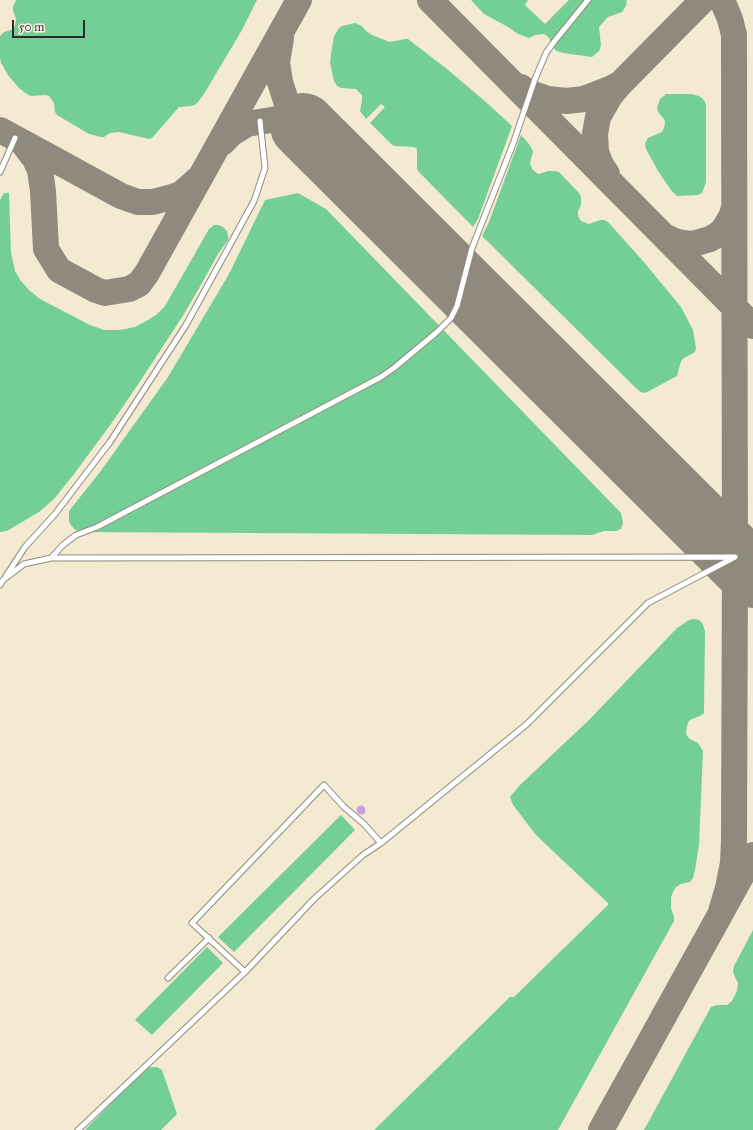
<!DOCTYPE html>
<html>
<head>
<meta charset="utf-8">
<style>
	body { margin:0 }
	#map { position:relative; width:753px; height:1130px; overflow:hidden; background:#f4ead1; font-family:"IM FELL Great Primer",serif }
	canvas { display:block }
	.scale { position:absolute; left:12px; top:20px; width:73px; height:18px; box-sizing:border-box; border:2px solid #2b2b2b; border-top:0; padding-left:5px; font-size:12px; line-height:14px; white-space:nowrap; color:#2b2b2b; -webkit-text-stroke:3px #fcf5e5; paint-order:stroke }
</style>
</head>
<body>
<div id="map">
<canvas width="753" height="1130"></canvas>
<div class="scale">50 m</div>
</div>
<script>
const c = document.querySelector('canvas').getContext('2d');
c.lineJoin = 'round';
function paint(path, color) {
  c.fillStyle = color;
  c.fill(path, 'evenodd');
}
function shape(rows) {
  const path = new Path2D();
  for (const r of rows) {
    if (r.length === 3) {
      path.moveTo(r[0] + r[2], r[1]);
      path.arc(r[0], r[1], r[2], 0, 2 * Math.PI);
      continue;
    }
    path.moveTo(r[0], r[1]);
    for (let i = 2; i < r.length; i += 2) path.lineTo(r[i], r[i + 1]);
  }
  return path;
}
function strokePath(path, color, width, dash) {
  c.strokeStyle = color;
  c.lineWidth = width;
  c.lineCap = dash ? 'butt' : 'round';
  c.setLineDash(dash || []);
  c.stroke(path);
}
paint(shape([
	[16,0,257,0,242,30,204,94,198,102,195,105,191,106,179,107,152,138,149,139,119,132,110,133,104,137,101,137,89,134,57,115,55,112,54,103,49,96,46,95,31,96,28,95,19,88,8,75,1,63,0,58,0,36,4,32,11,30,15,26,16,19,13,10,13,6],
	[471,0,528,0,525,5,545,24,569,0,627,0,626,6,622,12,608,17,599,27,601,46,599,51,592,57,563,53,557,51,554,49,549,38,546,35,543,34,535,35,529,38,518,34,508,27,484,14],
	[355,23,362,26,366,31,372,35,390,42,405,39,408,39,447,69,487,103,512,126,478,219,473,227,420,173,417,169,417,149,416,148,414,147,394,146,390,143,370,123,385,107,381,104,366,119,360,111,362,100,362,95,356,89,341,88,337,86,334,81,330,63,331,54,334,36,339,28,342,26],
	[666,94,691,94,699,96,703,99,705,102,706,106,706,182,702,193,698,195,677,196,671,190,658,171,646,149,645,143,648,138,662,132,664,128,665,122,664,119,658,112,657,108,660,99],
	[521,135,529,144,532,149,533,152,530,163,532,169,538,174,549,171,554,171,559,172,579,193,581,197,581,205,578,211,578,216,581,221,589,224,600,220,604,220,608,222,643,261,681,307,693,330,696,348,695,352,684,358,681,361,677,376,649,391,645,393,641,392,638,390,482,236,489,222],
	[4,193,9,193,11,253,15,271,21,281,29,290,40,299,90,325,104,330,120,330,135,327,148,320,156,315,165,306,209,229,214,225,218,225,223,227,227,231,228,236,228,240,218,254,202,283,184,314,141,380,111,424,74,474,54,499,39,512,7,531,0,532,0,200],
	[298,193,326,209,621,513,623,523,621,529,616,531,604,531,592,535,80,532,74,529,69,522,69,511,100,472,168,377,229,274,265,200],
	[694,619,699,620,703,624,705,632,704,710,704,713,700,716,692,719,689,721,687,726,686,732,687,736,690,739,698,743,703,751,699,845,695,870,693,878,690,882,681,884,676,887,673,892,671,897,671,908,674,917,674,921,558,1130,374,1130,510,997,514,997,609,904,536,835,513,805,510,797,520,785,589,720,677,628,689,620],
	[341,815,355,830,234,952,218,937],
	[753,930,753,1130,644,1130,711,1007,717,1005,727,1005,732,1001,737,991,738,983,734,975,733,971,734,966],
	[207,947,223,963,152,1035,135,1020],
	[150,1067,157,1067,162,1070,177,1114,161,1130,85,1130,134,1080,147,1068]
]), '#74cf96');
strokePath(shape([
	[430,0,753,326],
	[281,38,277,62,280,82,287,104,303,126],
	[521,87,528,92,547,99,567,101,584,99,610,89,620,84,703,0],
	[0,130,22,142,35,159,40,170,43,191,46,249,59,270,96,290,105,293,129,289,139,284,147,273,299,0],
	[24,143,121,196,138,202,153,202,172,197,181,194,198,179],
	[222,143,232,133,247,124,277,119,290,121,303,126],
	[607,174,601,165,596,152,595,134,598,117,610,96,620,84],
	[664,236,674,241,683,243,693,244,710,239,717,235,724,229,732,215,734,207],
	[720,915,728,888,733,863,734,839,735,557,734,51,734,35,730,19,722,0],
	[601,1130,753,855]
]), '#908a7e', 26);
strokePath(shape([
	[303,126,753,575]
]), '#908a7e', 66);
paint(shape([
	[361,810,4.5]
]), '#c2a2e3');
const lane = shape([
	[0,172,15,138],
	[51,558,63,545,76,535,97,527,381,377,394,368,437,332,451,318,457,306,472,248,513,144,535,79,546,53,553,43,588,0],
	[6,576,25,547,55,514,110,442,186,325,254,201,265,168,260,121],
	[0,585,3,580,24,564,51,558,734,557],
	[245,972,192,923,324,785,344,807,364,824,381,843],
	[168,978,209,938],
	[78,1130,245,972,314,899,363,855,381,843,527,724,648,603,735,557]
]);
strokePath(lane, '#908a7e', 7);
strokePath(lane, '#fff', 5);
</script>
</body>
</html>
